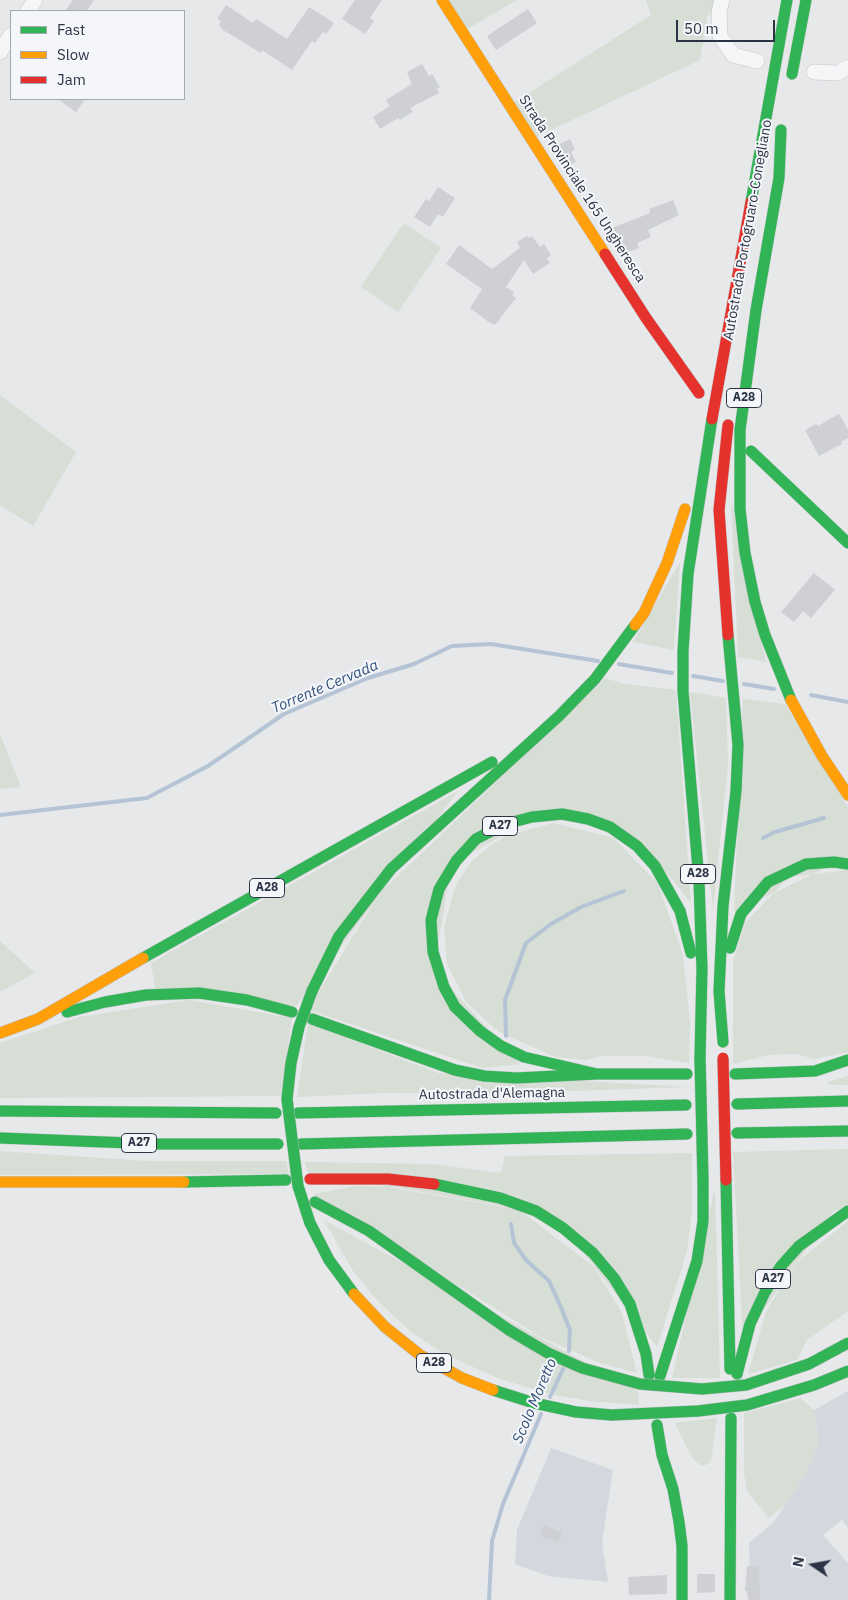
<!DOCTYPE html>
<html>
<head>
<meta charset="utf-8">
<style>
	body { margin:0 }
	#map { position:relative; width:848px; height:1600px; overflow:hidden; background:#e6e8ea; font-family:"IBM Plex Sans",sans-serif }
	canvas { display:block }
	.legend { position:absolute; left:10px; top:10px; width:175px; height:90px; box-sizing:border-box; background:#f4f6f9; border:1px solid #a4a8b1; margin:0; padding:6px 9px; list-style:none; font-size:15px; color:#2b3445 }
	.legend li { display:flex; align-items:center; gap:10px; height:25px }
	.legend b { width:25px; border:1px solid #a4a8b1 }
	.north { position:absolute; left:788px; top:1540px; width:50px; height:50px; -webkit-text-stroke:4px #f4f6f9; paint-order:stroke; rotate:282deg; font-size:14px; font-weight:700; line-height:20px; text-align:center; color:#2b3445 }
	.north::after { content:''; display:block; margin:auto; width:18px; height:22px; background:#2b3445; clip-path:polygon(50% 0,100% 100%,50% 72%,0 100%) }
	.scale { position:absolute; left:676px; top:20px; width:99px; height:22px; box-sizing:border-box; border:2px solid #2b3445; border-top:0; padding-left:6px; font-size:15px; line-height:18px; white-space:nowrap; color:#2b3445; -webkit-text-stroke:4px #f4f6f9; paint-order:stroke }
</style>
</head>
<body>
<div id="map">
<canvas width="848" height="1600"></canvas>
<ul class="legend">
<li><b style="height:6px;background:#30b455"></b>Fast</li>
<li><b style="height:6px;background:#ff9f0a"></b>Slow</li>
<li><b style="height:6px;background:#e5322d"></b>Jam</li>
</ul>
<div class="north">N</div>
<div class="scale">50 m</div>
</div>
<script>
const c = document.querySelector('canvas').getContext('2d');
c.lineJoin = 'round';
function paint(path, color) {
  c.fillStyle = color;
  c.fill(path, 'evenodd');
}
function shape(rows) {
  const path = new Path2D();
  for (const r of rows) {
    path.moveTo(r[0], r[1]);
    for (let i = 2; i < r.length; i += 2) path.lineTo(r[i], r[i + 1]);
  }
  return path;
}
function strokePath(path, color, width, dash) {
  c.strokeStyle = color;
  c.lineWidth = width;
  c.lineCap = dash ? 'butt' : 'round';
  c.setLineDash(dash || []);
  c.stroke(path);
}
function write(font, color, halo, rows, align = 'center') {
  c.font = font + ' "IBM Plex Sans",sans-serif';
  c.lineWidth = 4;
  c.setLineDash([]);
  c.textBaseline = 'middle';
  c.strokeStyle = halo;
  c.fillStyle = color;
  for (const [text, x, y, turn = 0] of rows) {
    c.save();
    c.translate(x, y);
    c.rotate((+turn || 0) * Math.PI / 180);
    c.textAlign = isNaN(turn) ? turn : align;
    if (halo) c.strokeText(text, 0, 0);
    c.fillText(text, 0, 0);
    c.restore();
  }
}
paint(shape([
	[848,1391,848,1528,842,1520,823,1535,848,1563,848,1600,751,1600,749,1543,774,1522,806,1473,819,1442,814,1410],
	[551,1448,613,1470,602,1543,608,1582,548,1576,515,1564,517,1530]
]), '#d4d7dd');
paint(shape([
	[442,0,517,0,462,32],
	[646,0,722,0,719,12,708,14,700,60,532,139,510,105,651,15],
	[404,223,441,248,398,312,361,287],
	[0,395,76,452,33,526,0,505],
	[731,500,766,662,738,657],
	[680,562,674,650,633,642],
	[605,678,625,684,676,690,691,903,647,848,548,809,451,865,434,970,520,1064,482,1068,312,1011,318,993,380,893],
	[690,692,726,698,728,765,713,910],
	[743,699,785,704,848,807,848,857,734,912],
	[0,734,21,787,0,789],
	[458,791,296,1006,155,988,151,963],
	[553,823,614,838,658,884,683,955,690,1022,689,1063,646,1056,604,1056,585,1060,555,1057,499,1032,467,1003,447,964,444,928,455,887,471,862,491,845,506,836],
	[848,870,848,1052,814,1059,797,1054,769,1055,733,1064,733,961,745,923,789,877],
	[0,941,35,973,0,992],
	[189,1000,292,1018,281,1096,0,1098,0,1043,79,1017],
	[308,1023,438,1073,690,1087,481,1094,385,1093,297,1097],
	[848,1076,848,1085,828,1085,828,1082],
	[848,1149,848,1204,832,1213,743,1339,733,1152],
	[0,1151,147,1161,286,1161,289,1174,0,1175],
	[692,1153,692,1212,687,1251,657,1347,555,1216,308,1173,305,1162,432,1164,501,1173,505,1156],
	[356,1186,396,1187,518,1209,594,1267,622,1313,637,1373,597,1362,539,1336,313,1194],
	[715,1187,720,1378,672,1378],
	[324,1220,638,1391,639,1405,589,1401,550,1394,497,1378,443,1353,410,1331,377,1300,353,1271],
	[848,1221,848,1311,807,1340,797,1360,748,1374,766,1312,794,1265],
	[801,1398,814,1410,819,1442,806,1473,784,1506,769,1518,747,1491,744,1473,744,1413],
	[717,1418,711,1461,706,1465,700,1465,694,1460,687,1448,675,1423]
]), '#d6ded6');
strokePath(shape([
	[619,664,672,673],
	[693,676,723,681],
	[744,684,774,689],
	[811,695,848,702],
	[0,815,147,798,208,766,284,714,368,678,414,664,452,646,491,644,598,661],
	[763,838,775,832,824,818],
	[506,1036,505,1000,526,943,551,924,581,907,624,891],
	[511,1224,514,1243,526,1260,549,1281,560,1305,570,1330,569,1351],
	[550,1397,563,1369],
	[489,1600,492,1541,503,1504,541,1414]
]), '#b4c4d5', 4);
paint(shape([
	[73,0,94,0,87,11,65,11],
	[355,0,382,0,370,18,374,21,365,34,342,19],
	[226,5,253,23,256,19,287,39,309,7,334,23,326,34,323,32,315,43,312,41,292,70,262,50,261,53,223,30,219,25,221,21,217,19],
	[528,9,537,23,496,50,487,36],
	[422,64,429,76,432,74,440,87,437,89,439,93,410,108,413,112,400,120,398,118,380,129,373,117,390,106,386,100,412,84,407,72],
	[58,99,85,99,76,112],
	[570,139,575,149,571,152,576,162,564,168,554,147],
	[438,187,455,198,443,217,438,214,430,227,414,217,426,199,429,201],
	[673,200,679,215,648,230,651,237,637,243,639,248,622,254,612,228,650,213,649,209],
	[527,236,529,238,532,236,540,247,544,244,551,255,547,258,550,263,533,274,524,260,506,287,514,292,512,295,516,298,495,325,490,323,470,308,482,289,446,264,459,245,492,269,520,248,517,242],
	[839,414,848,430,848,438,841,442,842,444,819,456,805,430,816,424,818,426],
	[814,573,835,590,811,618,803,611,794,622,781,612],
	[544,1525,562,1533,558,1542,540,1536],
	[747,1566,759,1566,760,1600,748,1600,747,1591,745,1591],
	[697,1574,715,1574,715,1592,697,1593],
	[667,1575,667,1594,629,1595,628,1577]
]), '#ced0d3');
const street = shape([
	[722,0,719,12,720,36,733,55,757,61],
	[28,11,35,0],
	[0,52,11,35],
	[814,72,838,73,848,67]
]);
const fast = shape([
	[792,74,806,0],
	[781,130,779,178,756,310,740,430,740,509,745,553,755,602,765,635,791,700],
	[751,202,787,0],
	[751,451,848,543],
	[730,948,741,914,768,882,806,864,834,862,848,864],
	[143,958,492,762],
	[312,991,339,936,391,869,559,716,595,679,635,625],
	[67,1012,105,1002,146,995,199,993,247,1000,292,1012],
	[312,1019,455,1070,484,1076,516,1078,597,1074,687,1074],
	[723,1042,719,991,723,906,736,791,738,745,728,635],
	[700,1058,702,969,699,881,683,691,683,651,688,574,712,419],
	[597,1074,524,1057,501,1046,480,1031,455,1007,444,987,433,952,431,920,439,889,456,861,476,839,505,824,532,817,562,814,588,819,610,827,637,846,655,866,680,911,691,953],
	[735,1074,815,1071,848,1060],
	[737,1104,848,1101],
	[0,1111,276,1113],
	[298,1113,686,1105],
	[737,1133,848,1131],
	[0,1138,156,1144,278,1144],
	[301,1144,687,1134],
	[726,1180,730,1369],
	[184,1182,286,1180],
	[434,1184,500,1198,536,1211,563,1228,593,1253,614,1278,630,1304,646,1354,649,1375],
	[315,1202,369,1231,509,1330],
	[737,1374,750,1324,765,1292,781,1266,799,1246,848,1211],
	[660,1376,697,1261,703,1221,703,1181],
	[657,1425,662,1455,673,1489,679,1522,682,1546,682,1600],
	[730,1600,731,1418]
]);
const slow = shape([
	[442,0,605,254],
	[635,625,644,613,667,563,685,509],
	[791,700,822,756,848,795],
	[0,1033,38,1019,143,958],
	[0,1182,184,1182]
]);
const jam = shape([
	[605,254,646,318,699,393],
	[712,419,751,202],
	[728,425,719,510,728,635],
	[310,1179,388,1179,434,1184]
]);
strokePath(street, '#c4c6c8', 16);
strokePath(fast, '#c4c6c8', 12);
strokePath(slow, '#c4c6c8', 12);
strokePath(jam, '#c4c6c8', 12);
strokePath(street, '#f5f6f7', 15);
strokePath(fast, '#30b455', 11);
strokePath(slow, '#ff9f0a', 11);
strokePath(jam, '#e5322d', 11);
const fastBridge = shape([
	[312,991,299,1027,291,1063,287,1099,298,1186,310,1223,329,1260,354,1294],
	[700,1058,703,1181],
	[509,1330,548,1353,582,1368,640,1384,702,1389,746,1385,809,1364,848,1343],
	[493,1390,534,1403,576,1412,612,1415,698,1411,747,1405,814,1385,848,1371]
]);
const slowBridge = shape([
	[354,1294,385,1327,420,1355,462,1378,493,1390]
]);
const jamBridge = shape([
	[723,1058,726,1180]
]);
strokePath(fastBridge, '#b8bbbf', 12, []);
strokePath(slowBridge, '#b8bbbf', 12, []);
strokePath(jamBridge, '#b8bbbf', 12, []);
strokePath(fastBridge, '#30b455', 11);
strokePath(slowBridge, '#ff9f0a', 11);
strokePath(jamBridge, '#e5322d', 11);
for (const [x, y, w] of [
	[744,398,35],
	[500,826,35],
	[698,874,35],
	[267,888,35],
	[139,1143,35],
	[773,1279,35],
	[434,1363,35]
]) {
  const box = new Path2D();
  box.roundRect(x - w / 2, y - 9.5, w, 19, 4);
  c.fillStyle = '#f4f6f9';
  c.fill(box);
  strokePath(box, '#2b3445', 1);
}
write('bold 12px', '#2b3445', null, [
	["A28",744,398],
	["A27",500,826],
	["A28",698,874],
	["A28",267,888],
	["A27",139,1143],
	["A27",773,1279],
	["A28",434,1363]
]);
write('14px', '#2b3445', '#f4f6f9', [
	["Strada Provinciale 165 Ungheresca",582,189,57],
	["Autostrada Portogruaro-Conegliano",748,230,-80],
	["Autostrada d'Alemagna",492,1094,-1]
]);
write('italic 15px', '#34527a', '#f4f6f9', [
	["Torrente Cervada",325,687,-23],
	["Scolo Moretto",535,1401,-67]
]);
</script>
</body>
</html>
